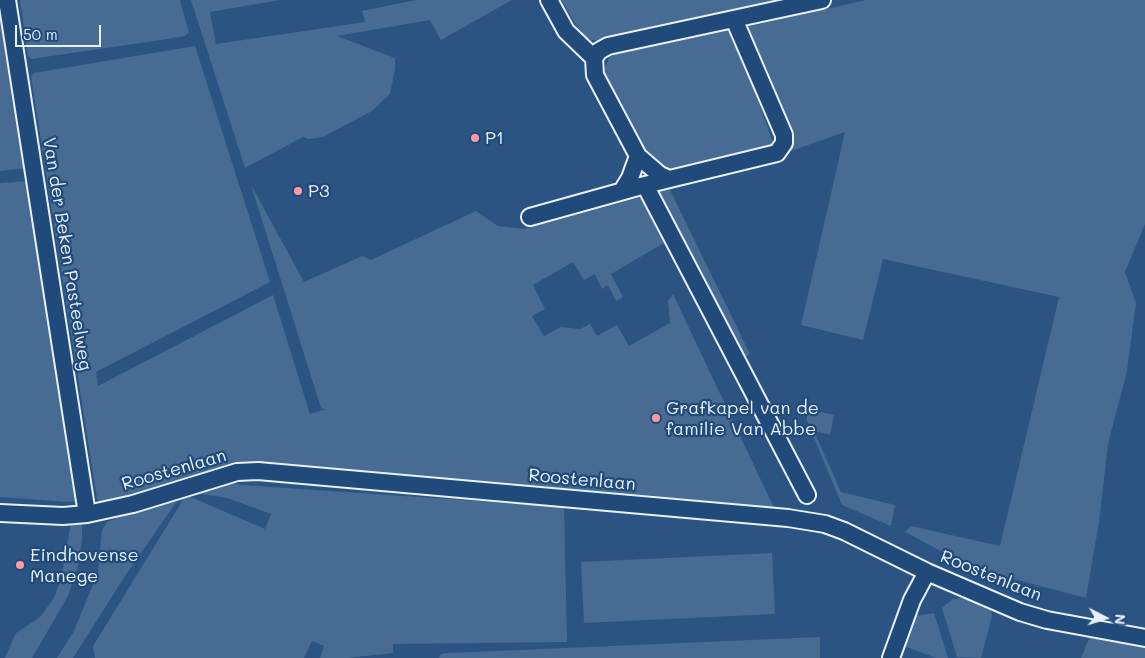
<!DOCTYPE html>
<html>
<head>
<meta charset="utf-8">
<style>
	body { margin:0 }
	#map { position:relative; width:1145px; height:658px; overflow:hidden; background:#2b5482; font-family:Mali,sans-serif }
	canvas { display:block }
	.north { position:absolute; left:1080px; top:593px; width:50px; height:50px; -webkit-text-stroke:4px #1f4a7a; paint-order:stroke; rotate:95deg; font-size:14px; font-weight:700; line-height:20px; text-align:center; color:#e8f1f8 }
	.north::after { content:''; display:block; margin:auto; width:18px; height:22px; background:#e8f1f8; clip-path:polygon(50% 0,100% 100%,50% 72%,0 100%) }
	.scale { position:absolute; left:15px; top:25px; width:86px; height:22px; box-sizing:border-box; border:2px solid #e8f1f8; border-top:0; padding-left:6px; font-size:15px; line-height:18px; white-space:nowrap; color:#e8f1f8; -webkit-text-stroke:4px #1f4a7a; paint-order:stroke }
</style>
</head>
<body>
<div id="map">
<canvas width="1145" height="658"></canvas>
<div class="north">N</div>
<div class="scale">50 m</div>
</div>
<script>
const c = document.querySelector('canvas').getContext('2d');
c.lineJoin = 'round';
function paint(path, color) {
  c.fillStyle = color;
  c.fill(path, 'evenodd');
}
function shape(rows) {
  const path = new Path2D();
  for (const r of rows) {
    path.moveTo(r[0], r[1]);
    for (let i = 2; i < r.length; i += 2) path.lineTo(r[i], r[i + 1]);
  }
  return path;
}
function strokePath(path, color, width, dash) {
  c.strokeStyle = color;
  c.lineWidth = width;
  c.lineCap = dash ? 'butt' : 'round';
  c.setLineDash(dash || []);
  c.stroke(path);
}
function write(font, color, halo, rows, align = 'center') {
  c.font = font + ' Mali,sans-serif';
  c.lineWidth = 4.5;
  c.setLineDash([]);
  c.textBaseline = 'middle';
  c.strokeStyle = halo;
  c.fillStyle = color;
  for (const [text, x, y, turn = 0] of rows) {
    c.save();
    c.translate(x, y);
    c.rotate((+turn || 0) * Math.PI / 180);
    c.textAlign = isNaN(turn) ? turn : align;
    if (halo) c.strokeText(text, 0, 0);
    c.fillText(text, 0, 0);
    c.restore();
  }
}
paint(shape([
	[0,0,28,168,0,171],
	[20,0,180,0,189,33,185,36,161,40,31,59,28,56],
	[191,0,280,0,210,12,216,44,365,22,362,11,416,0,512,0,441,40,430,20,337,36,395,58,395,69,390,94,372,111,323,137,308,139,303,137,245,168],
	[561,0,801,0,607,42,585,39],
	[866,0,1145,0,1145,224,1125,272,1136,303,1127,371,1108,444,1099,522,1086,598,1002,576,990,577,905,532,911,526,1000,546,1059,297,883,259,863,340,801,325,845,132,785,153,781,119,747,27],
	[727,30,733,31,774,145,669,176,643,160,602,79,604,70,609,58,615,54],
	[195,46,270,282,96,372,98,386,273,295,310,414,326,409,321,408,251,185,304,282,362,256,371,260,476,211,498,226,524,229,642,197,664,243,611,274,623,297,616,301,608,285,602,289,595,274,584,280,573,262,533,285,545,309,532,316,544,336,561,327,580,329,590,324,597,336,617,325,629,346,670,323,668,301,673,294,775,510,647,495,247,462,235,462,119,500,102,502,97,499,31,76,34,73],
	[31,181,77,498,76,501,68,502,0,497,0,183],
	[669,188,750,354,736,365,655,192],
	[807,409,834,415,830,435,814,431,841,492,895,505,891,526,842,505,807,421],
	[226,482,243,485,564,507,567,642,393,644,393,653,346,658,320,658,324,646,312,641,304,658,95,658,93,646,186,495,265,529,271,514,227,498,189,492],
	[182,494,123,579,73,658,57,658,74,631,98,572,102,530,107,522],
	[72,518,82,520,82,539,79,562,68,596,32,658,5,658,16,633,40,617,54,598,61,578],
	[772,553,775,614,584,623,581,562],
	[960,598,972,601,991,610,992,616,981,658,957,657,942,608,953,599],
	[934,613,948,658,936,658,904,646,915,616],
	[1090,636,1145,646,1145,658,1081,658],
	[820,637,820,658,439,658,441,654,449,653]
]), '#476b93');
const minor = shape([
	[7,0,87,514],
	[549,0,566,31,594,58],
	[669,179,660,175,638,156,595,75,594,58,599,51,608,46,822,0],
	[645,185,807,495],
	[622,191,630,178,638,156],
	[530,217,645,185,777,153,784,143,784,135,734,19],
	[0,513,63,516,87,514,133,504,237,472,258,471,788,518,825,524,844,531,927,572,1020,612,1047,620,1145,638],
	[891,658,912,600,927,572]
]);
strokePath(minor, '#e8f1f8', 20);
strokePath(minor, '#1f4a7a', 16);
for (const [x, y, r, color] of [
	[475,138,5,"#ff9aa2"],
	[298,191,5,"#ff9aa2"],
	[656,418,5,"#ff9aa2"],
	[20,565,5,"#ff9aa2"]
]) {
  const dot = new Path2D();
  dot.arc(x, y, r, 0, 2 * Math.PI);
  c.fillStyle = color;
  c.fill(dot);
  strokePath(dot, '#1f4a7a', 2);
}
write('18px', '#e8f1f8', '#1f4a7a', [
	["P1",485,138],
	["P3",308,191],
	["Grafkapel van de",666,408],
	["familie Van Abbe",666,429],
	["Eindhovense",30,555],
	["Manege",30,576]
], 'left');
write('18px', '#e8f1f8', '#1f4a7a', [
	["Van der Beken Pasteelweg",67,254,81],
	["Roostenlaan",174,470,-16],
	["Roostenlaan",582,480,5],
	["Roostenlaan",991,576,22]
]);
</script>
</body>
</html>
